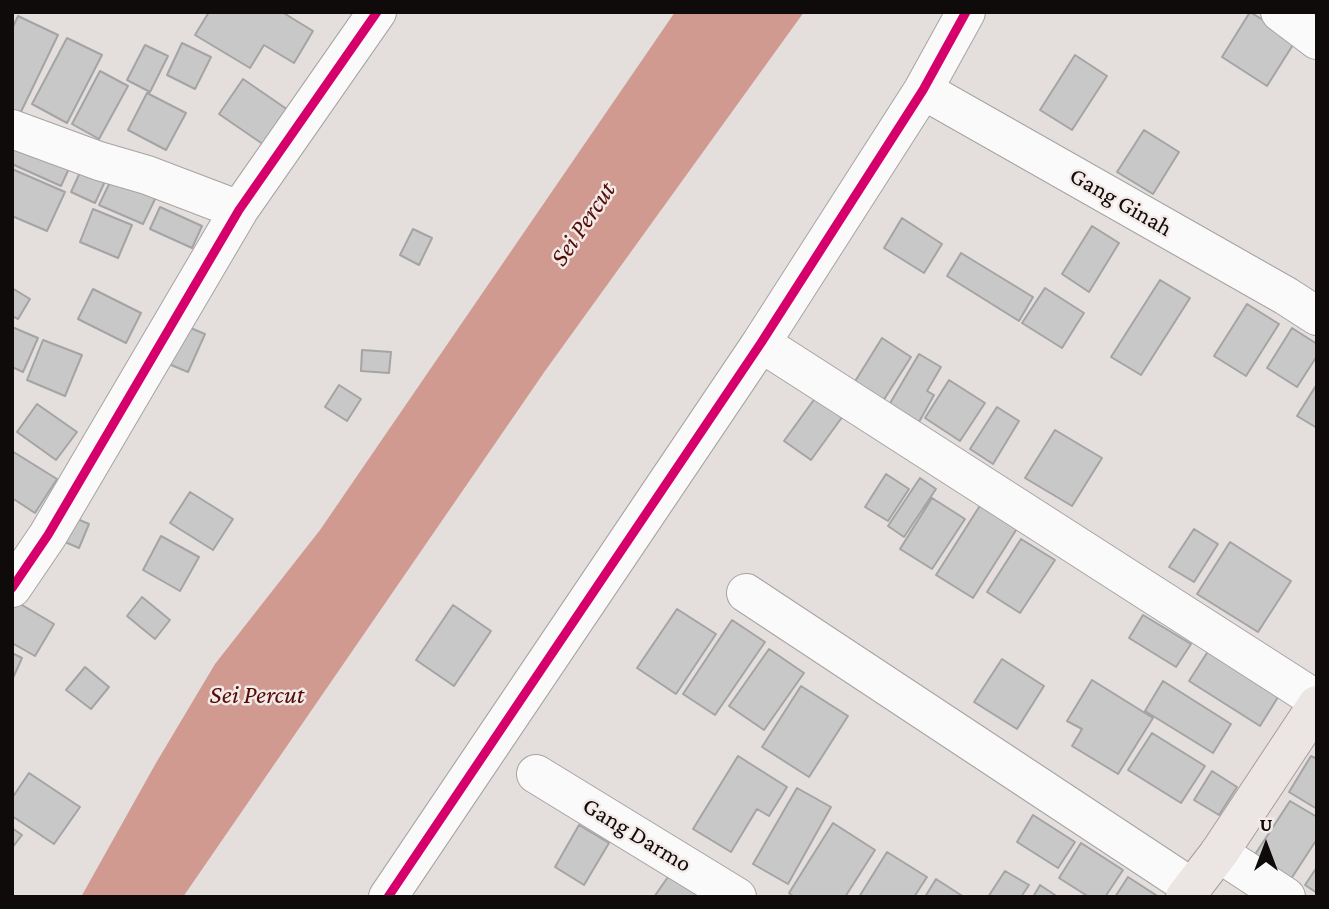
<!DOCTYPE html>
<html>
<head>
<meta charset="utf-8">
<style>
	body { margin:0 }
	#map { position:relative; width:1329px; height:909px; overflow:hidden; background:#e4dedd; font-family:"Crimson Pro",serif }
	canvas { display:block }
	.frame { position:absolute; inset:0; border:14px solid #0e0b0a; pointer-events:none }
	.north { position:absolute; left:1231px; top:811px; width:70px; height:70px; -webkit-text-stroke:5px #f4eae8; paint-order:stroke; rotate:0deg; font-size:19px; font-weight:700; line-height:28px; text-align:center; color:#0e0b0a }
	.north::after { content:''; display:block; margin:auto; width:24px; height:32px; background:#0e0b0a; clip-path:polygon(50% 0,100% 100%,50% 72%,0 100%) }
</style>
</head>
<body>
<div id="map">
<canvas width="1329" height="909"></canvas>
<div class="frame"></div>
<div class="north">U</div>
</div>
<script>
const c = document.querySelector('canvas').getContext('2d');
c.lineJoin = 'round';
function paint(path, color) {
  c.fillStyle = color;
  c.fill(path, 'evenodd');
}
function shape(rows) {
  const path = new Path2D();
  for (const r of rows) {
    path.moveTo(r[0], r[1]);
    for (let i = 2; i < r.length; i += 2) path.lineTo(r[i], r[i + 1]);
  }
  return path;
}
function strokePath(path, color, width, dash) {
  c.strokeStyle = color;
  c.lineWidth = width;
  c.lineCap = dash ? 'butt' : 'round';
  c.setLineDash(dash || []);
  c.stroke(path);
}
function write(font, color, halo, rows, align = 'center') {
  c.font = font + ' "Crimson Pro",serif';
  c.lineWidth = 5;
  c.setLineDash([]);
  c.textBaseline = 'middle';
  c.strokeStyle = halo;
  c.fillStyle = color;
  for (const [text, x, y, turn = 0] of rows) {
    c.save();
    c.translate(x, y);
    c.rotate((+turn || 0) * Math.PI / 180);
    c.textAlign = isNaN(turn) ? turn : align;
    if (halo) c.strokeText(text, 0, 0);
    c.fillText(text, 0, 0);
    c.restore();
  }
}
paint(shape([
	[675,12,804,12,545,371,183,897,81,897,156,763,215,664,320,530]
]), '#d09a90');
const building = shape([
	[209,12,282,12,313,31,294,63,264,45,250,68,195,35,209,12],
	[1250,12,1296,40,1267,86,1222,57,1250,12],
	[18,16,58,35,18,118,12,116,12,29,18,16],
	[67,38,102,55,67,123,32,104,67,38],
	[182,43,211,57,195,89,167,75,182,43],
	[145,45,168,56,150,92,127,80,145,45],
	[1075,55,1107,76,1072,130,1040,110,1075,55],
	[100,71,128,86,99,139,72,124,100,71],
	[243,79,291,112,267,147,219,114,243,79],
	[147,93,186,113,166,150,128,130,147,93],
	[1144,130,1179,152,1153,194,1117,172,1144,130],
	[12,147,71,164,61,186,12,164,12,147],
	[83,166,107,177,95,203,71,192,83,166],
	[12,169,65,192,47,231,12,216,12,169],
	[112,178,156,197,143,224,99,205,112,178],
	[160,207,202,226,192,248,150,229,160,207],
	[93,209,132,225,118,258,80,242,93,209],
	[902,218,942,244,924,273,884,248,902,218],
	[1092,226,1119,243,1089,292,1062,274,1092,226],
	[413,229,432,238,419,265,400,255,413,229],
	[961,253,1033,297,1019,321,947,276,961,253],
	[1160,280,1190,298,1141,375,1111,357,1160,280],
	[12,288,30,299,18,319,12,316,12,288],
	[1045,288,1084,313,1062,348,1022,323,1045,288],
	[93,289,141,313,126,343,78,319,93,289],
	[1247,304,1279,324,1246,376,1214,356,1247,304],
	[181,324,205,334,188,372,164,362,181,324],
	[12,327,38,338,23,372,12,367,12,327],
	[1292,328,1317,344,1317,356,1297,387,1267,368,1292,328],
	[882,338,911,357,883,401,854,383,882,338],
	[43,340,82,355,65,396,27,380,43,340],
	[362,350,391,352,389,373,361,371,362,350],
	[919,354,941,367,927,391,934,395,919,422,889,405,919,354],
	[949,380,985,403,960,441,925,418,949,380],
	[1317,384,1317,428,1297,416,1317,384],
	[339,385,361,399,347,421,325,407,339,385],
	[821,390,848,409,811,460,784,441,821,390],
	[37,404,77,432,56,460,17,432,37,404],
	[997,407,1019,421,993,464,970,449,997,407],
	[1055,430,1102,458,1072,506,1025,478,1055,430],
	[12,451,57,479,35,513,12,498,12,451],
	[886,474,909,489,888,521,865,507,886,474],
	[920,478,936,489,904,537,888,526,920,478],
	[190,492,233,519,213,550,170,523,190,492],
	[932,498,965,519,932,569,900,549,932,498],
	[981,504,1018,527,973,598,936,575,981,504],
	[68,515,89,524,79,548,58,539,68,515],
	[1194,529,1218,544,1194,582,1169,567,1194,529],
	[161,536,199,557,180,591,143,570,161,536],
	[1021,539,1055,560,1020,613,987,592,1021,539],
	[1230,542,1291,581,1258,632,1197,594,1230,542],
	[142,597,170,620,155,639,127,616,142,597],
	[12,599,54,624,35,656,12,643,12,599],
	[453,605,491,631,454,686,416,660,453,605],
	[677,609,716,634,676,694,637,668,677,609],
	[1143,615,1191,644,1176,667,1129,638,1143,615],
	[732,620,765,642,715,715,683,694,732,620],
	[1214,642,1285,686,1260,726,1189,681,1214,642],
	[769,649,804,673,764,730,729,706,769,649],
	[12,653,22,658,12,680,12,653],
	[1002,659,1044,686,1017,729,974,702,1002,659],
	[85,667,109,687,91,709,66,690,85,667],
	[1092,680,1153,718,1118,774,1072,746,1082,729,1067,721,1092,680],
	[1163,681,1231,724,1213,753,1145,711,1163,681],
	[801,686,848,716,809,777,762,747,801,686],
	[1152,733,1205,766,1181,803,1128,770,1152,733],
	[738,756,787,787,769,816,757,809,731,852,693,829,738,756],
	[1311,756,1317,759,1317,809,1289,792,1311,756],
	[1212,771,1237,787,1219,815,1194,800,1212,771],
	[29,773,80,807,54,844,12,816,12,798,29,773],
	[797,788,831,807,788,884,753,864,797,788],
	[1290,801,1317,817,1317,839,1289,882,1252,859,1290,801],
	[1033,815,1075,842,1058,868,1017,842,1033,815],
	[833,823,875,850,845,897,794,897,789,893,833,823],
	[579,825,609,843,584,885,555,867,579,825],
	[12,828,22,835,12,848,12,828],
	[1081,843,1123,870,1105,897,1089,897,1059,878,1081,843],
	[887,852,927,877,914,897,859,897,887,852],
	[675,867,711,897,654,897,675,867],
	[1317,867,1317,893,1305,885,1317,867],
	[1005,871,1029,885,1021,897,988,897,1005,871],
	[1128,877,1159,897,1115,897,1128,877],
	[936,879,964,897,925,897,936,879],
	[1040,885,1058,897,1033,897,1040,885]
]);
paint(building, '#c9c8c9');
strokePath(building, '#a5a4a5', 2);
const minor = shape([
	[1280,12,1317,40],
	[923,90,1286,296,1317,316],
	[12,129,99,161,147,175,239,210],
	[761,343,1317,700],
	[12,588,48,535,239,210,377,12],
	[746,593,1191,887],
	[536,774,737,897],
	[1219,853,1286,897],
	[388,897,761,343,923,90,966,12]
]);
const major = shape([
	[1185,897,1219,853,1317,705]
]);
strokePath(minor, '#a7a3a2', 40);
strokePath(major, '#a89b99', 40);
strokePath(minor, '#fbfafa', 38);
strokePath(major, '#ebe5e4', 38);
strokePath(shape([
	[12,588,48,535,239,210,377,12],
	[388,897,761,343,923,90,966,12]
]), '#d6006c', 9);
write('24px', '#0e0b0a', '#f4eae8', [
	["Gang Ginah",1121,202,30],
	["Gang Darmo",637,835,31]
]);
write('italic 26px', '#520e06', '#f4eae8', [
	["Sei Percut",583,224,-56],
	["Sei Percut",257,695]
]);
</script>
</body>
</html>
